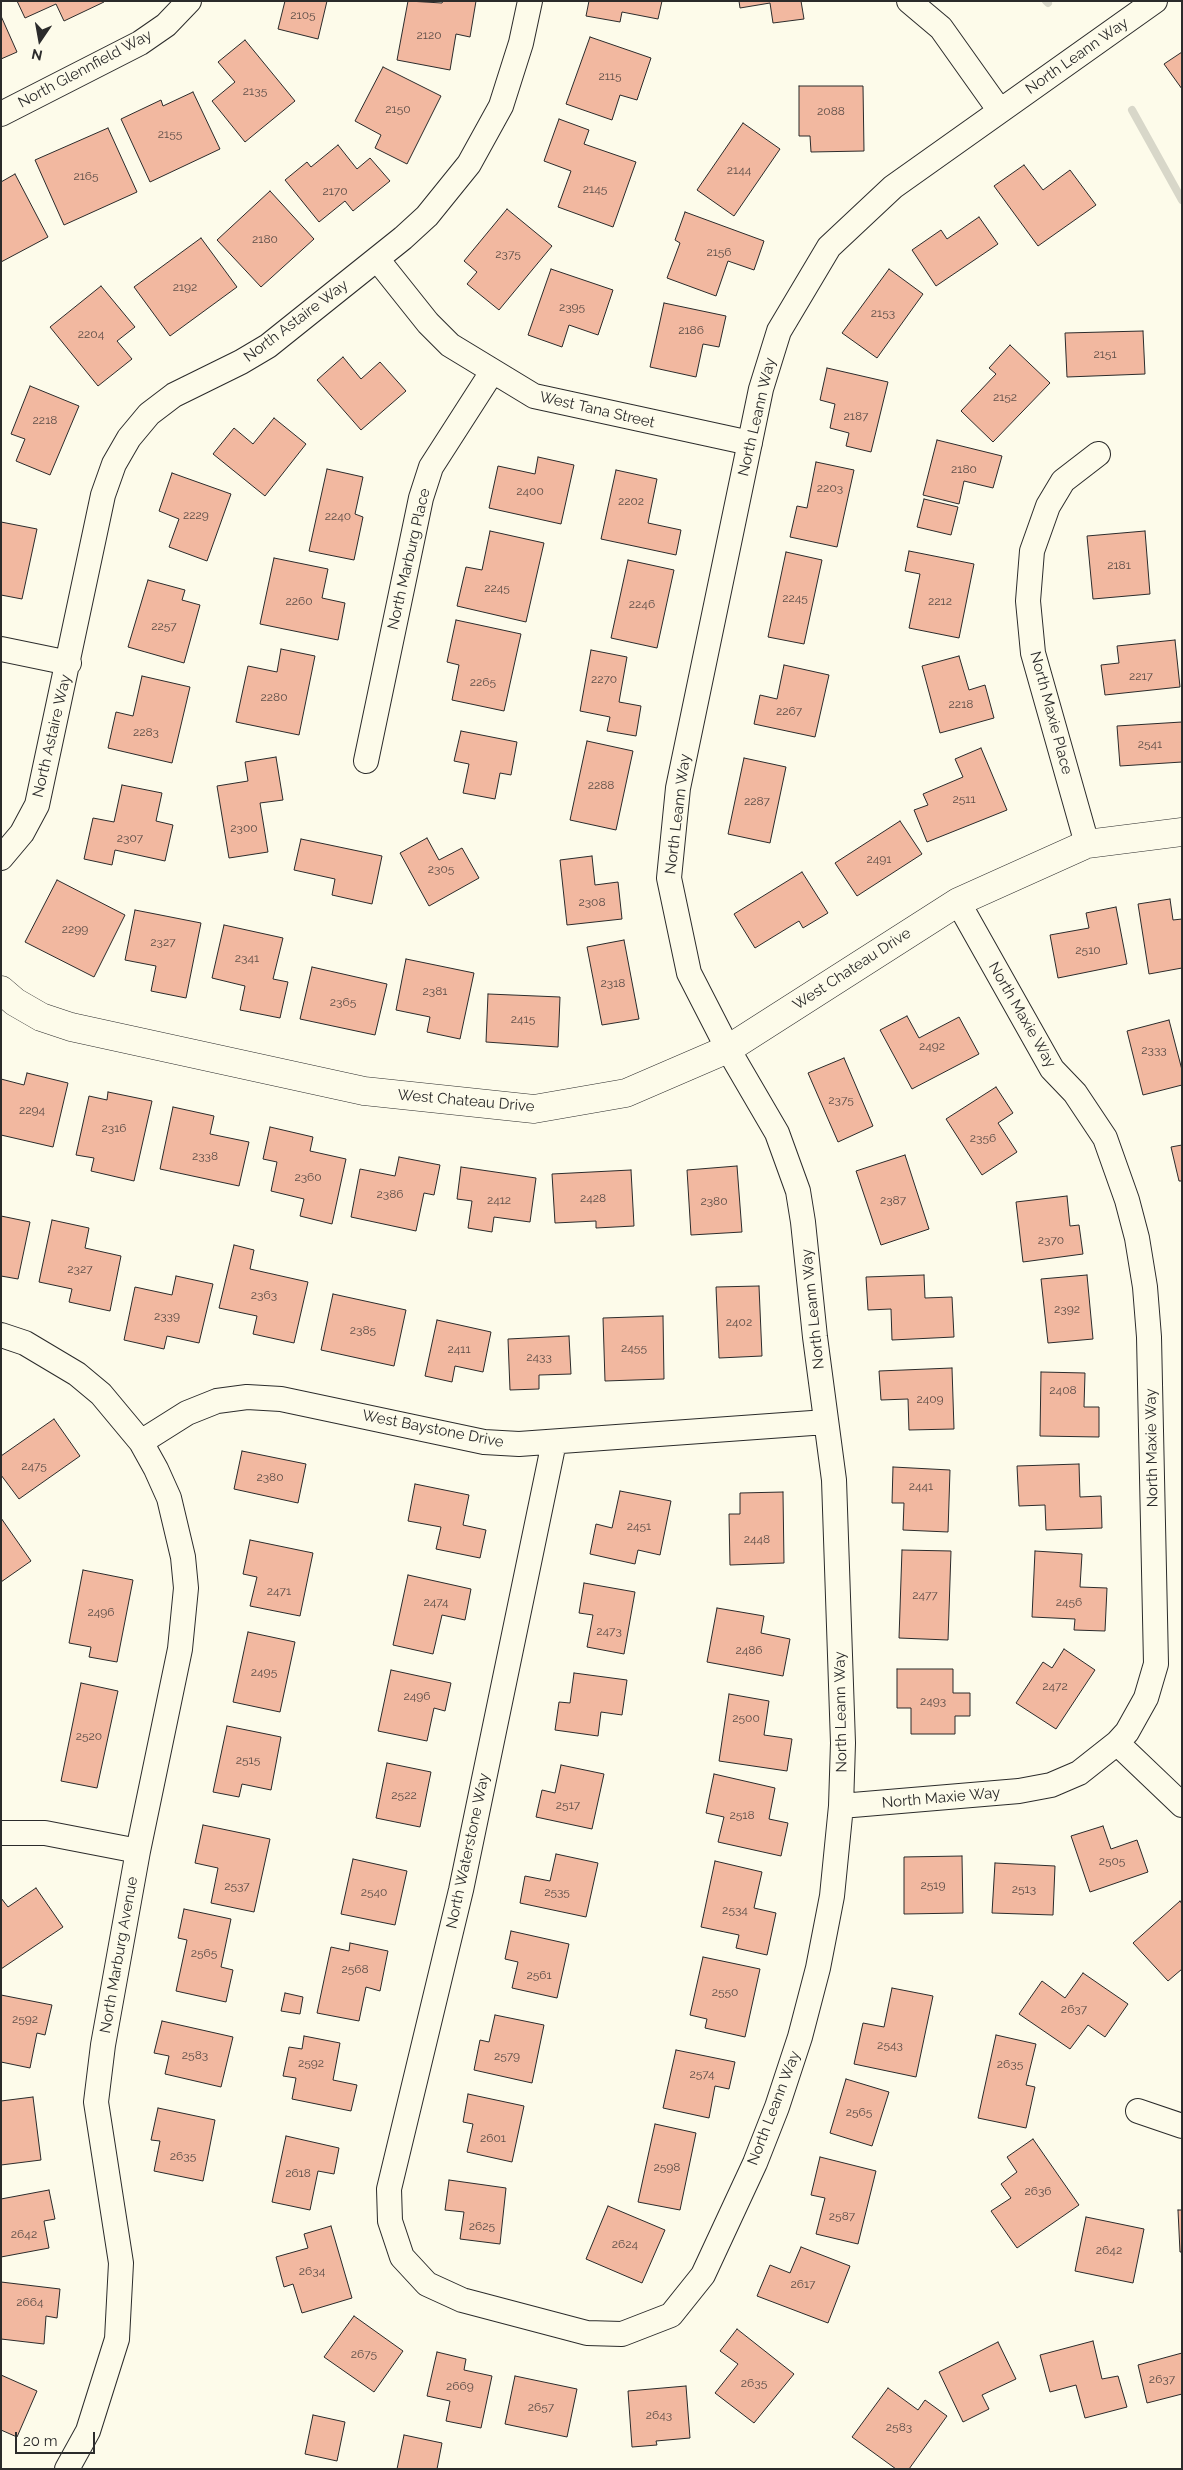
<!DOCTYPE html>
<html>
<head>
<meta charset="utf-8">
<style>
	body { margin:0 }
	#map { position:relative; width:1183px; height:2470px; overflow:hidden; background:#fdfbea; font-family:Raleway,sans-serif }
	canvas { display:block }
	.frame { position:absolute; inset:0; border:2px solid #2b2b2b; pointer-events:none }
	.north { position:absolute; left:15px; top:15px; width:50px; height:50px; -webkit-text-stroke:4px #fdfbea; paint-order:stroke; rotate:192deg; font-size:14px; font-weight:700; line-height:20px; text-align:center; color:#2b2b2b }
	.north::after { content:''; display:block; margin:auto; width:18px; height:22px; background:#2b2b2b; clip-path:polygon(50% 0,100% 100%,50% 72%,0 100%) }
	.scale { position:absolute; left:15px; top:2432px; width:80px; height:22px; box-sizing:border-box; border:2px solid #2b2b2b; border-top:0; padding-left:6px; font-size:15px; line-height:18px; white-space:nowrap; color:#2b2b2b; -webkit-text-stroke:4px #fdfbea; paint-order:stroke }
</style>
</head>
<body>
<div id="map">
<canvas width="1183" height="2470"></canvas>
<div class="frame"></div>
<div class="north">N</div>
<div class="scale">20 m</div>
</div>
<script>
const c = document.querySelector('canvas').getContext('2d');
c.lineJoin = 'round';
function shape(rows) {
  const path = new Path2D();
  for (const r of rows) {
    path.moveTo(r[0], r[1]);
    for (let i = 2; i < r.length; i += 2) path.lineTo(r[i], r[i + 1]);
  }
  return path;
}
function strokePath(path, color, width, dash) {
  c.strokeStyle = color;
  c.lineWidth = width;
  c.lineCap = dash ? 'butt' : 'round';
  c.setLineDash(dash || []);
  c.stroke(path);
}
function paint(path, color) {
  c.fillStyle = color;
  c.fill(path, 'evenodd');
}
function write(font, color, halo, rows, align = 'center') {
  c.font = font + ' Raleway,sans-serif';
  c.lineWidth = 4;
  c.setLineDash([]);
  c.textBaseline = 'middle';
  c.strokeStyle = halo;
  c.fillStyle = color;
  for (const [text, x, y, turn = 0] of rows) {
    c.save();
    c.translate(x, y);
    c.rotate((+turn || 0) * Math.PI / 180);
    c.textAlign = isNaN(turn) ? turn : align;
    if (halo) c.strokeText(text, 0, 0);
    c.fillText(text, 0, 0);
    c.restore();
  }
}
strokePath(shape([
	[1046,1,1048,3],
	[1132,110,1182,200]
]), '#d8d7c9', 8);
const building = shape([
	[17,1,103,1,104,2,64,21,56,4,25,18,17,1],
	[285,1,327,1,318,39,278,29,285,1],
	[408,1,442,3,443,1,476,1,470,37,456,34,450,70,397,60,408,1],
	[589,1,662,1,658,19,622,12,620,22,586,16,589,1],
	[739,1,801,1,804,19,773,23,770,3,740,8,739,1],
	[1,16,17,52,1,59,1,16],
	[590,37,651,58,637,100,620,95,612,120,566,104,590,37],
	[245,40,295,101,245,142,212,101,235,82,218,62,245,40],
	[1182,52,1182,89,1164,64,1182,52],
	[383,67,441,96,407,164,375,148,381,135,355,121,383,67],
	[799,86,863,86,864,151,811,152,810,136,799,136,799,86],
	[193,92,220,149,150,182,121,119,161,100,163,106,193,92],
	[559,119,589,130,584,144,636,162,613,227,558,207,571,171,544,161,559,119],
	[743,123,780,149,734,216,697,190,743,123],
	[108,128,137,192,64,225,35,160,108,128],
	[338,145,357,169,370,158,390,181,353,211,345,201,319,222,285,180,307,162,311,167,338,145],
	[1024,165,1043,190,1070,170,1096,205,1038,246,994,186,1024,165],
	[15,174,48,237,1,262,1,182,15,174],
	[270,191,314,239,261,287,217,240,270,191],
	[507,209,552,246,499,310,467,284,477,272,464,261,507,209],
	[685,212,764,241,754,270,728,261,716,296,667,278,680,243,675,240,685,212],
	[979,217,998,244,936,286,912,250,941,230,947,239,979,217],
	[201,238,237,287,170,336,134,287,201,238],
	[551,269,613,290,598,335,569,325,562,347,528,335,551,269],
	[889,269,923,294,877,358,842,333,889,269],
	[101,286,135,327,117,341,132,359,98,386,50,327,101,286],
	[664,303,726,316,719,347,703,344,696,377,650,367,664,303],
	[1143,331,1145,374,1067,377,1065,333,1143,331],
	[1010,345,1050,383,993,442,961,411,996,374,989,368,1010,345],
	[343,357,361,379,380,362,406,391,361,430,317,380,343,357],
	[827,368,888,382,871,452,846,446,849,433,830,428,835,404,820,400,827,368],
	[30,386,79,406,50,475,16,461,25,439,11,434,30,386],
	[274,418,306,444,265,496,213,454,234,428,253,444,274,418],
	[937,440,1002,456,993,488,964,481,959,504,923,495,937,440],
	[538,457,574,465,561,524,489,508,498,466,535,474,538,457],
	[816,462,854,470,837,547,790,537,797,506,807,508,816,462],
	[327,469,363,477,355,514,363,517,354,560,309,551,327,469],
	[616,470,657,479,648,523,681,530,676,555,601,539,616,470],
	[172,473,231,494,207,561,169,547,179,519,159,511,172,473],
	[924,499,958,507,951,535,917,527,924,499],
	[1,522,37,529,22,599,1,595,1,522],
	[490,531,544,543,526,622,457,606,466,567,482,570,490,531],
	[1145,531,1150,594,1093,599,1087,536,1145,531],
	[909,551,974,564,959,638,909,628,920,574,905,571,909,551],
	[786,552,822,560,804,644,768,637,786,552],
	[274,558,328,569,322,598,345,603,338,640,260,624,274,558],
	[628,560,674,570,657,648,611,638,628,560],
	[148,580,185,590,182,600,200,605,184,663,128,647,148,580],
	[456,620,521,634,504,711,452,700,459,665,447,662,456,620],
	[1175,640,1180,687,1105,695,1101,665,1119,663,1117,646,1175,640],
	[281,649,315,656,299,735,236,722,248,666,277,672,281,649],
	[591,650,627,657,619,702,641,706,636,736,607,731,610,717,580,711,591,650],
	[959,656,969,690,985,685,994,718,940,733,922,666,959,656],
	[784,665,829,675,815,737,754,724,760,695,777,699,784,665],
	[142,676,190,687,172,763,108,748,116,712,133,716,142,676],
	[1182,722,1182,762,1120,766,1117,726,1182,722],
	[461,731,517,742,511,775,500,773,495,799,463,793,469,764,454,761,461,731],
	[587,741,633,751,616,830,570,820,587,741],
	[981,748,1007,810,927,842,914,810,928,805,923,794,963,777,955,759,981,748],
	[276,757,283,800,260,803,268,852,229,858,217,786,248,781,245,762,276,757],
	[744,758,786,767,770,843,728,834,744,758],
	[122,785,162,793,156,821,173,825,165,861,115,850,112,865,84,859,93,818,114,822,122,785],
	[900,821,922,854,857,896,835,863,900,821],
	[427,838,439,860,462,848,479,878,429,906,400,853,427,838],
	[301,839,382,856,372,904,332,895,335,879,294,870,301,839],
	[592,856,595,885,618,882,622,919,567,925,560,860,592,856],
	[802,872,828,913,803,928,799,921,755,948,734,914,802,872],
	[57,880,125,915,94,977,25,942,57,880],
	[1170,899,1173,920,1182,919,1182,968,1149,974,1138,904,1170,899],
	[1116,907,1127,964,1058,978,1050,935,1089,928,1086,913,1116,907],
	[135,910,201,923,186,998,151,991,156,966,125,960,135,910],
	[224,925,283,938,273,979,288,982,280,1018,240,1010,245,986,212,978,224,925],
	[624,940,639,1019,602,1025,587,947,624,940],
	[406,959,474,973,460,1039,427,1032,430,1017,396,1010,406,959],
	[312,967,387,984,375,1035,300,1019,312,967],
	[488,994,560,997,558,1047,486,1042,488,994],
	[907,1016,919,1038,959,1017,979,1054,912,1089,880,1030,907,1016],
	[1169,1020,1182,1070,1182,1085,1143,1095,1127,1031,1169,1020],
	[844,1058,873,1126,838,1142,808,1073,844,1058],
	[27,1073,68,1083,53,1147,1,1135,1,1079,24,1085,27,1073],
	[996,1087,1013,1113,998,1123,1017,1152,982,1175,946,1119,996,1087],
	[108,1092,152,1101,134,1181,91,1171,94,1158,76,1155,89,1096,107,1100,108,1092],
	[173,1107,214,1116,210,1134,249,1142,239,1186,160,1169,173,1107],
	[270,1127,313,1137,310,1151,346,1159,332,1224,300,1216,304,1199,271,1191,277,1162,263,1159,270,1127],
	[1182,1145,1182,1181,1179,1181,1171,1147,1182,1145],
	[905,1155,929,1229,881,1245,856,1171,905,1155],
	[399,1157,440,1165,434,1195,424,1193,416,1231,351,1217,360,1169,395,1176,399,1157],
	[737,1166,742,1232,691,1235,687,1170,737,1166],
	[461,1167,536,1178,530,1222,494,1217,492,1232,468,1228,472,1201,457,1199,461,1167],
	[631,1170,634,1226,596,1228,596,1221,555,1223,552,1174,631,1170],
	[1067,1196,1070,1226,1079,1225,1083,1254,1023,1262,1016,1202,1067,1196],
	[1,1216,30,1222,18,1279,1,1276,1,1216],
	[52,1220,89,1228,85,1248,121,1256,110,1311,69,1302,72,1289,39,1282,52,1220],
	[234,1245,254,1250,250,1269,308,1282,294,1343,253,1334,257,1316,219,1308,234,1245],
	[924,1275,925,1298,952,1297,954,1337,892,1340,891,1309,868,1310,866,1277,924,1275],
	[1087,1275,1093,1339,1048,1343,1041,1279,1087,1275],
	[176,1276,213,1284,199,1343,167,1336,164,1349,124,1340,135,1287,172,1295,176,1276],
	[759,1286,762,1356,719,1358,716,1287,759,1286],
	[333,1294,406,1310,394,1366,321,1350,333,1294],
	[663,1316,664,1379,605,1381,603,1318,663,1316],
	[437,1320,491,1332,483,1372,455,1366,452,1382,425,1376,437,1320],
	[569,1336,571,1374,539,1375,539,1389,510,1390,508,1339,569,1336],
	[952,1368,954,1429,909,1430,908,1399,881,1400,879,1371,952,1368],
	[1041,1372,1085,1373,1084,1407,1099,1407,1099,1437,1040,1436,1041,1372],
	[54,1419,80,1456,19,1499,1,1475,1,1456,54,1419],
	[242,1451,306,1464,298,1503,234,1489,242,1451],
	[1079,1464,1080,1497,1101,1496,1102,1528,1046,1530,1045,1505,1019,1506,1017,1466,1079,1464],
	[893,1467,950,1470,948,1532,903,1530,904,1503,892,1503,893,1467],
	[415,1484,469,1495,463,1525,486,1530,480,1558,436,1549,441,1527,408,1521,415,1484],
	[620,1491,671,1501,660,1555,638,1550,635,1564,590,1554,596,1524,612,1528,620,1491],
	[783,1492,784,1563,730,1565,729,1514,740,1514,740,1493,783,1492],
	[1,1518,31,1561,1,1582,1,1518],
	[250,1540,313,1553,300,1616,250,1606,257,1577,243,1574,250,1540],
	[902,1550,951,1551,948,1640,899,1638,902,1550],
	[1035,1551,1082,1554,1080,1587,1107,1588,1105,1631,1074,1630,1075,1619,1032,1617,1035,1551],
	[83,1570,133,1580,117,1662,89,1657,91,1647,69,1643,83,1570],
	[408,1575,471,1589,465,1620,442,1615,433,1654,393,1645,408,1575],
	[584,1583,635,1592,624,1654,587,1647,593,1615,579,1613,584,1583],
	[717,1608,764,1616,761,1633,790,1639,783,1676,707,1662,717,1608],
	[248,1632,295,1642,280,1712,233,1702,248,1632],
	[1064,1649,1095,1670,1056,1729,1016,1703,1043,1662,1052,1668,1064,1649],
	[897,1669,953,1669,953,1693,970,1693,970,1716,955,1716,955,1734,911,1734,911,1708,897,1708,897,1669],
	[391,1670,451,1683,445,1711,434,1708,427,1741,378,1731,391,1670],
	[574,1673,627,1680,622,1715,601,1712,598,1736,555,1730,559,1702,570,1703,574,1673],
	[81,1683,118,1691,97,1788,61,1781,81,1683],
	[729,1694,769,1701,764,1735,792,1739,787,1771,719,1761,729,1694],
	[227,1726,281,1737,271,1790,242,1784,239,1797,213,1792,227,1726],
	[387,1763,431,1772,420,1827,376,1818,387,1763],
	[561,1765,604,1774,592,1829,536,1817,542,1790,555,1793,561,1765],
	[714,1774,775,1788,769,1819,788,1823,781,1856,718,1842,724,1817,706,1813,714,1774],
	[203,1825,270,1839,254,1912,211,1903,218,1868,195,1863,203,1825],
	[1103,1826,1111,1849,1137,1840,1148,1872,1090,1892,1071,1836,1103,1826],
	[556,1854,598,1863,586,1917,520,1903,525,1876,550,1881,556,1854],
	[962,1856,963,1913,904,1914,904,1857,962,1856],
	[353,1859,407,1871,395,1925,341,1914,353,1859],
	[715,1861,762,1872,754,1908,776,1913,767,1955,736,1948,739,1935,701,1927,715,1861],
	[995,1863,1055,1866,1053,1915,992,1913,995,1863],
	[36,1888,63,1927,1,1969,1,1898,8,1907,36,1888],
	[1180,1901,1182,1904,1182,1969,1168,1981,1133,1943,1180,1901],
	[184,1909,231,1919,221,1967,233,1970,226,2002,176,1991,187,1940,178,1938,184,1909],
	[511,1931,569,1944,557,1998,512,1988,518,1962,505,1959,511,1931],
	[350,1943,388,1951,380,1991,366,1987,359,2021,317,2013,331,1947,349,1951,350,1943],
	[703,1957,760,1969,745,2037,705,2028,707,2019,690,2015,703,1957],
	[1083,1973,1128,2004,1105,2037,1088,2025,1070,2049,1019,2014,1042,1981,1065,1998,1083,1973],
	[892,1988,933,1996,916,2077,854,2064,863,2023,884,2027,892,1988],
	[285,1993,303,1997,300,2014,281,2011,285,1993],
	[1,1995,52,2005,45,2035,37,2033,30,2068,1,2062,1,1995],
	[495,2015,544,2025,532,2083,474,2070,480,2040,489,2042,495,2015],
	[162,2021,233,2037,221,2087,165,2074,169,2056,154,2053,162,2021],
	[996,2035,1036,2044,1026,2085,1035,2087,1026,2128,978,2118,996,2035],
	[304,2036,340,2043,333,2080,357,2085,351,2111,292,2099,296,2078,283,2076,289,2047,302,2049,304,2036],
	[676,2050,735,2062,729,2089,715,2086,709,2118,663,2108,676,2050],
	[846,2079,889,2092,872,2146,830,2133,846,2079],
	[468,2094,524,2106,512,2162,467,2152,473,2124,463,2122,468,2094],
	[33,2097,41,2160,1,2165,1,2101,33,2097],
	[158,2108,215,2120,203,2181,154,2171,160,2141,151,2140,158,2108],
	[655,2124,696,2133,680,2210,638,2202,655,2124],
	[286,2136,339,2148,334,2174,318,2171,310,2210,272,2202,286,2136],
	[1033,2139,1079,2205,1017,2248,991,2211,1011,2198,1001,2184,1017,2172,1007,2157,1033,2139],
	[820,2157,876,2171,858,2244,816,2234,825,2198,811,2195,820,2157],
	[449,2180,506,2188,500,2244,460,2239,464,2212,445,2210,449,2180],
	[49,2190,55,2219,44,2221,49,2248,1,2257,1,2199,49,2190],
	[608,2206,665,2230,642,2283,586,2259,608,2206],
	[1178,2210,1182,2210,1182,2252,1180,2252,1178,2210],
	[1086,2217,1144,2229,1133,2283,1075,2271,1086,2217],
	[331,2226,352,2298,302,2313,293,2284,284,2287,276,2257,308,2248,304,2234,331,2226],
	[801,2247,850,2266,828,2323,757,2296,770,2265,790,2273,801,2247],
	[1,2282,60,2289,57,2318,46,2316,44,2344,1,2339,1,2282],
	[354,2316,403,2351,374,2392,324,2357,354,2316],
	[737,2329,794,2374,754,2423,715,2393,738,2364,720,2351,737,2329],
	[1093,2341,1102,2379,1118,2376,1127,2407,1085,2418,1076,2385,1050,2392,1040,2355,1093,2341],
	[998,2342,1016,2379,982,2395,989,2409,963,2422,939,2372,998,2342],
	[437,2352,466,2359,464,2370,492,2376,481,2428,446,2421,450,2401,427,2396,437,2352],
	[1182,2353,1182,2394,1147,2403,1138,2365,1182,2353],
	[1,2375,37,2391,17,2437,1,2430,1,2375],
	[515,2376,577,2389,567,2437,505,2424,515,2376],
	[686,2386,690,2438,656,2441,657,2445,632,2447,628,2391,686,2386],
	[888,2388,918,2410,925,2400,947,2416,909,2469,896,2469,852,2437,888,2388],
	[313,2415,345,2422,337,2461,305,2454,313,2415],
	[404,2435,442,2443,437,2469,397,2469,404,2435]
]);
paint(building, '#f2b8a0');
strokePath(building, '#2b2b2b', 1);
const street = shape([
	[909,1,941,28,1000,111],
	[1,114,140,43,166,25,189,1],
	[377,259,428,323,450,345,534,396,750,443],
	[1,649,69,663],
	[366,761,421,498,431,467,492,372],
	[1087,844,1033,653,1028,601,1032,551,1048,506,1063,481,1098,454],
	[1,858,22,833,37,805,103,495,114,464,129,438,149,414,174,395,241,362,268,346,403,238,427,216,469,164,501,106,521,43,530,1],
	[1,1335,25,1343,77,1374,101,1394,141,1442,156,1469,169,1498,183,1557,186,1588,180,1649,138,1851,103,2045,96,2102,121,2263,117,2339,88,2431,67,2469],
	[141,1442,187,1413,217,1401,247,1397,281,1399,484,1442,519,1444,826,1422],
	[554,1442,461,1890,389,2189,390,2221,402,2257,427,2284,462,2300,587,2333,622,2334,671,2315,703,2275,755,2163,777,2107,800,2037,818,1968,832,1896,841,1806,843,1743,834,1480,815,1337,803,1222,798,1191,777,1133,728,1049,689,973,669,878,678,788,761,389,779,331,829,247,893,187,1155,1],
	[1117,1743,1182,1805],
	[841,1806,1019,1791,1051,1785,1079,1773,1117,1743,1127,1732,1146,1698,1156,1664,1149,1337,1145,1287,1137,1238,1127,1200,1105,1138,1075,1093,1052,1069,958,902],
	[1,1833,45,1833,138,1851],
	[1138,2111,1182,2126]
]);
const secondary = shape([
	[1,990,15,1002,41,1017,71,1027,364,1091,534,1109,626,1093,728,1049,958,902,1087,844,1182,832]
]);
strokePath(street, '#2b2b2b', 26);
strokePath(secondary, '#2b2b2b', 29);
strokePath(street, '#fdfbea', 24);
strokePath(secondary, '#fdfbea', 28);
write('12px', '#5d4e48', null, [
	["2105",303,15],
	["2120",429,35],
	["2115",610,76],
	["2135",255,91],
	["2150",398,109],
	["2088",831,111],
	["2155",170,134],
	["2144",739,170],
	["2165",86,176],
	["2145",595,189],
	["2170",335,191],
	["2180",265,239],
	["2156",719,252],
	["2375",508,254],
	["2192",185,287],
	["2395",572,307],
	["2153",883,313],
	["2186",691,330],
	["2204",91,334],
	["2151",1105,354],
	["2152",1005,397],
	["2187",856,416],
	["2218",45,420],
	["2180",964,469],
	["2203",830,488],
	["2400",530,491],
	["2202",631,501],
	["2229",196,515],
	["2240",338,516],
	["2181",1119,565],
	["2245",497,588],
	["2245",795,598],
	["2260",299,601],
	["2212",940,601],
	["2246",642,604],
	["2257",164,626],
	["2217",1141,676],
	["2270",604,679],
	["2265",483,682],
	["2280",274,697],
	["2218",961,704],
	["2267",789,711],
	["2283",146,732],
	["2541",1150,744],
	["2288",601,785],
	["2511",964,799],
	["2287",757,801],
	["2300",244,828],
	["2307",130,838],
	["2491",879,859],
	["2305",441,869],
	["2308",592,902],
	["2299",75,929],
	["2327",163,942],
	["2510",1088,950],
	["2341",247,958],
	["2318",613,983],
	["2381",435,991],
	["2365",343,1002],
	["2415",523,1019],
	["2492",932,1046],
	["2333",1154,1050],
	["2375",841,1100],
	["2294",32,1110],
	["2316",114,1128],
	["2356",983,1138],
	["2338",205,1156],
	["2360",308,1177],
	["2386",390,1194],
	["2428",593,1198],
	["2412",499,1200],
	["2387",893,1200],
	["2380",714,1201],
	["2370",1051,1240],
	["2327",80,1269],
	["2363",264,1295],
	["2392",1067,1309],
	["2339",167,1316],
	["2402",739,1322],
	["2385",363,1330],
	["2455",634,1348],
	["2411",459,1349],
	["2433",539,1357],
	["2408",1063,1390],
	["2409",930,1399],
	["2475",34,1466],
	["2380",270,1477],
	["2441",921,1486],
	["2451",639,1526],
	["2448",757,1539],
	["2471",279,1591],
	["2477",925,1595],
	["2474",436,1602],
	["2456",1069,1602],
	["2496",101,1612],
	["2473",609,1631],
	["2486",749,1650],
	["2495",264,1672],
	["2472",1055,1686],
	["2496",417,1696],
	["2493",933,1701],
	["2500",746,1718],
	["2520",89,1736],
	["2515",248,1760],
	["2522",404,1795],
	["2517",568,1805],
	["2518",742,1815],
	["2505",1112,1861],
	["2519",933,1885],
	["2537",237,1886],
	["2513",1024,1889],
	["2540",374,1892],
	["2535",557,1892],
	["2534",735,1910],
	["2565",204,1953],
	["2568",355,1969],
	["2561",539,1975],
	["2550",725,1992],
	["2637",1074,2009],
	["2592",25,2019],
	["2543",890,2045],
	["2583",195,2055],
	["2579",507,2056],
	["2592",311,2063],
	["2635",1010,2064],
	["2574",702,2074],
	["2565",859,2112],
	["2601",493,2138],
	["2635",183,2156],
	["2598",667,2167],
	["2618",298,2173],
	["2636",1038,2191],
	["2587",842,2216],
	["2625",482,2226],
	["2642",24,2234],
	["2624",625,2244],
	["2642",1109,2250],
	["2634",312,2271],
	["2617",803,2284],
	["2664",30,2302],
	["2675",364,2354],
	["2637",1162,2379],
	["2635",754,2383],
	["2669",460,2386],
	["2657",541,2407],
	["2643",659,2415],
	["2583",899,2427]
]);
write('15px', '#2b2b2b', '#fdfbea', [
	["North Leann Way",1077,56,-35],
	["North Glennfield Way",85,69,-28],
	["North Astaire Way",296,321,-37],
	["West Tana Street",597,410,13],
	["North Leann Way",757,417,-77],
	["North Marburg Place",409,559,-77],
	["North Maxie Place",1051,713,75],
	["North Astaire Way",52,736,-77],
	["North Leann Way",678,814,-83],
	["West Chateau Drive",852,969,-33],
	["North Maxie Way",1022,1015,60],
	["West Chateau Drive",466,1101,5],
	["North Leann Way",813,1309,-96],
	["West Baystone Drive",433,1429,11],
	["North Maxie Way",1152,1448,-91],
	["North Leann Way",841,1712,-91],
	["North Maxie Way",941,1798,-5],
	["North Waterstone Way",468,1851,-78],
	["North Marburg Avenue",119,1955,-80],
	["North Leann Way",774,2108,-69]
]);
</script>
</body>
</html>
